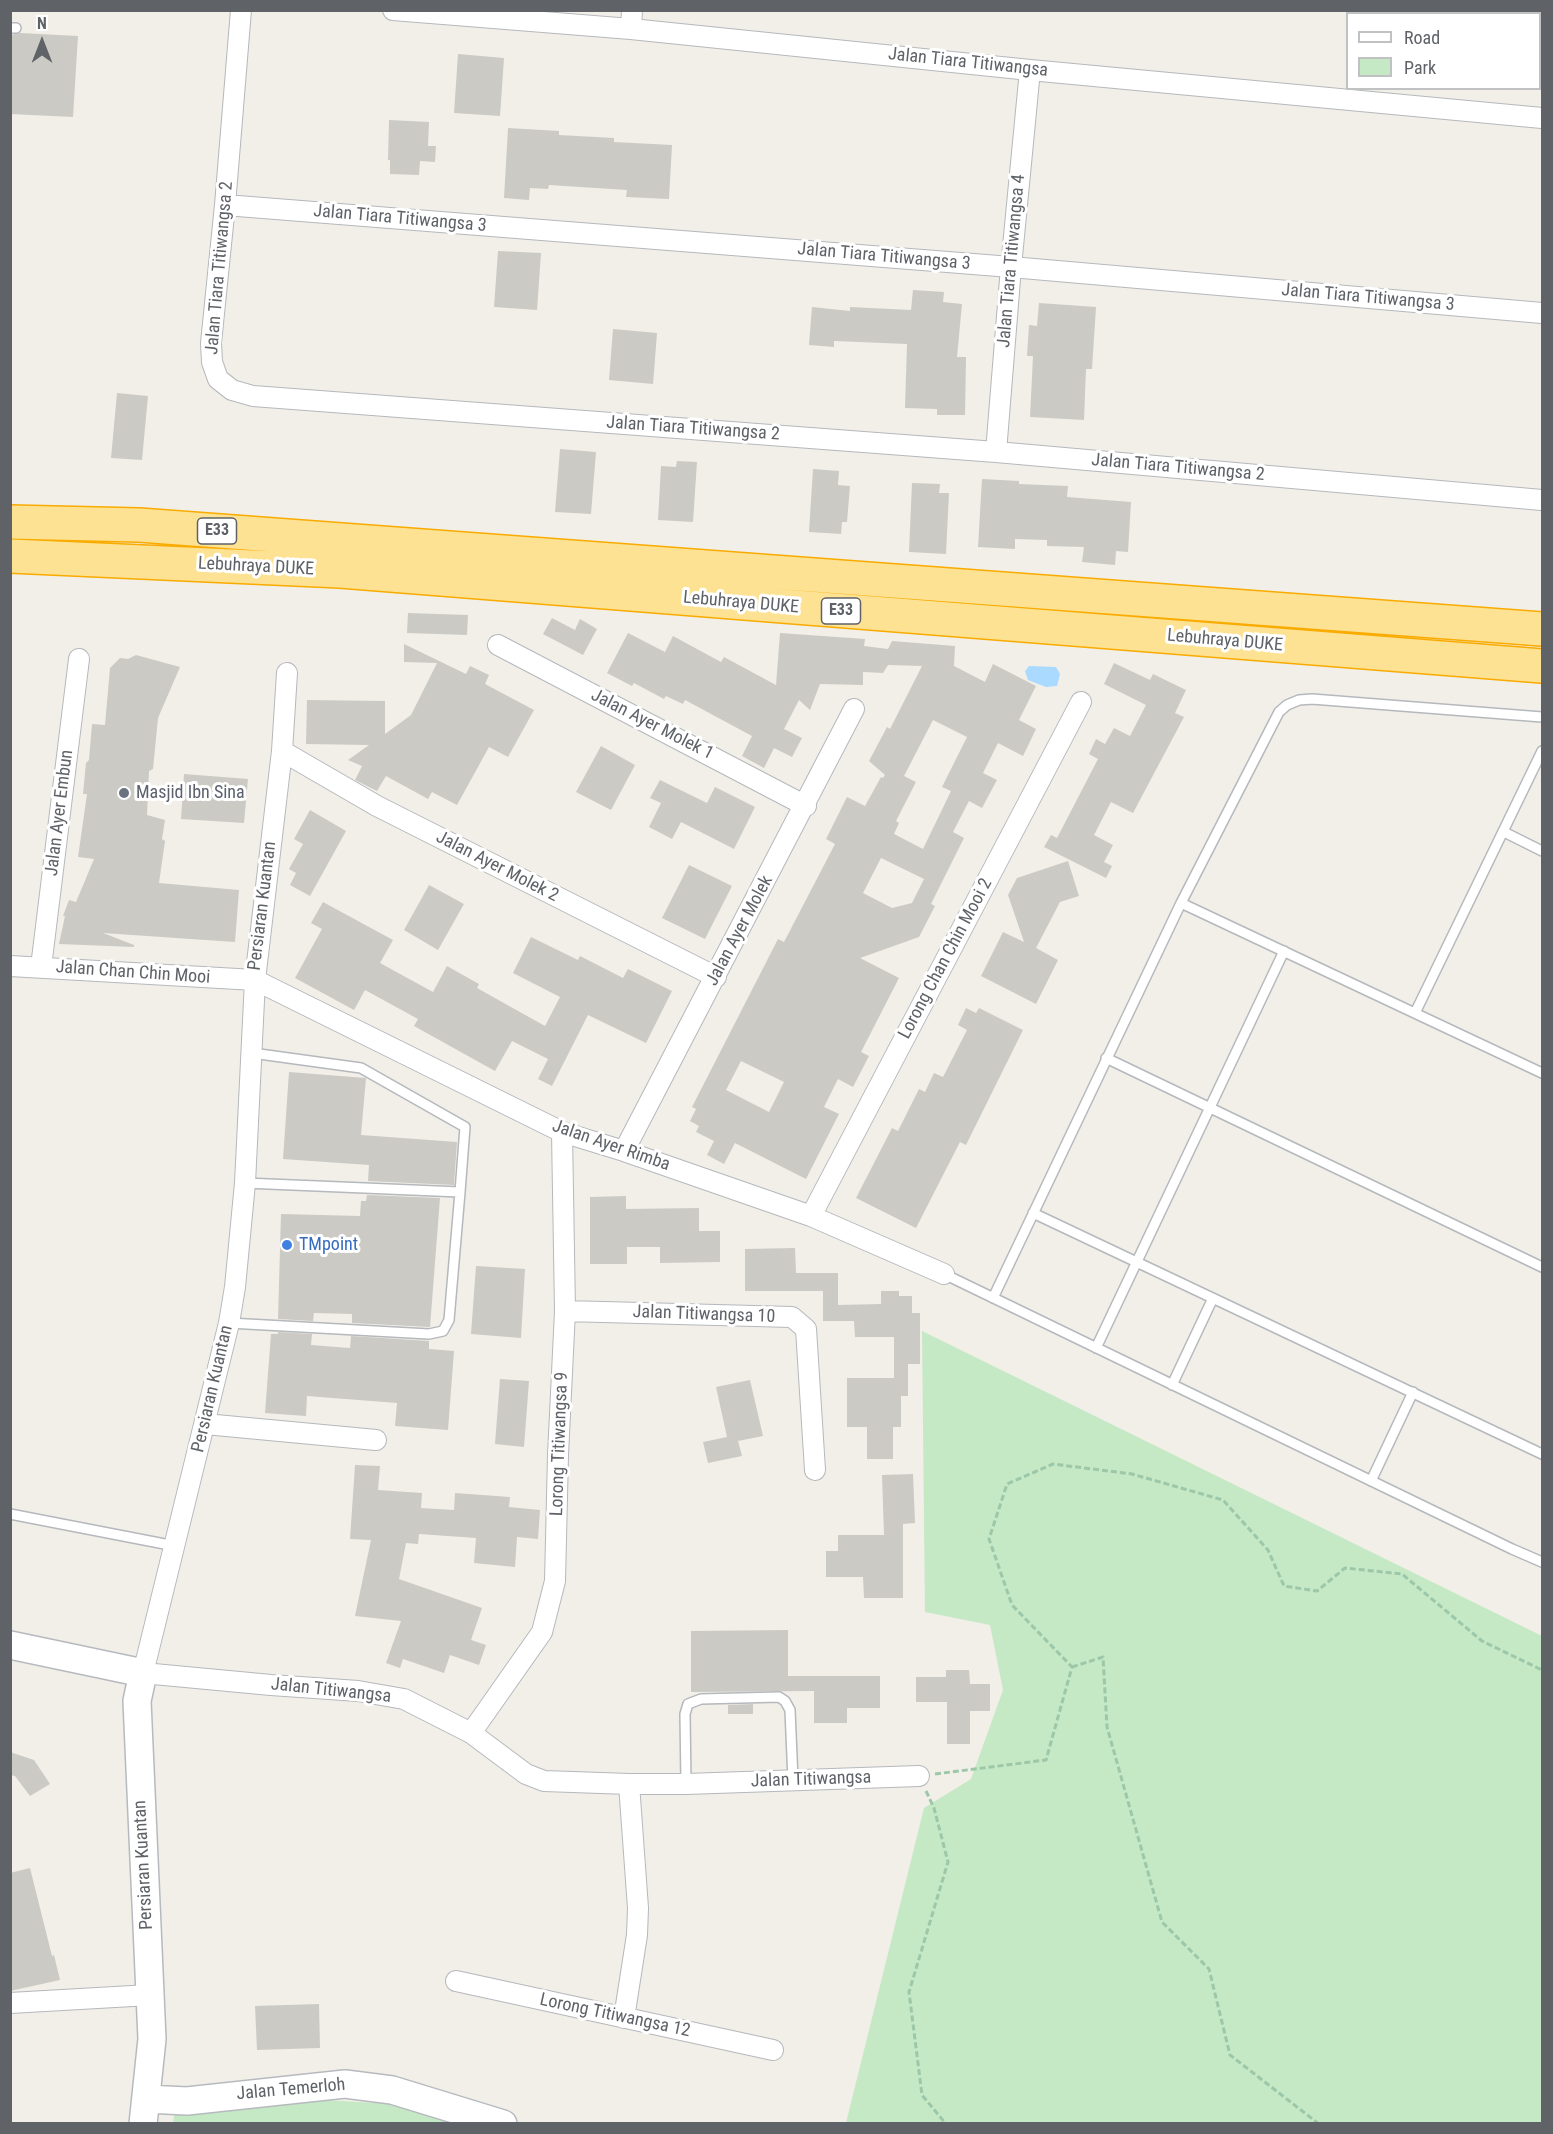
<!DOCTYPE html>
<html>
<head>
<meta charset="utf-8">
<style>
	body { margin:0 }
	#map { position:relative; width:1553px; height:2134px; overflow:hidden; background:#f1efe8; font-family:"Roboto Condensed",sans-serif }
	canvas { display:block }
	.frame { position:absolute; inset:0; border:12px solid #5f6368; pointer-events:none }
	.legend { position:absolute; left:1346px; top:12px; width:195px; height:78px; box-sizing:border-box; background:#fff; border:2px solid #bfc1c3; margin:0; padding:8px 10px; list-style:none; font-size:18px; color:#5f6368 }
	.legend li { display:flex; align-items:center; gap:12px; height:30px }
	.legend b { width:30px; border:2px solid #bfc1c3 }
	.north { position:absolute; left:12px; top:12px; width:60px; height:60px; -webkit-text-stroke:4px #fff; paint-order:stroke; rotate:0deg; font-size:16px; font-weight:700; line-height:24px; text-align:center; color:#5f6368 }
	.north::after { content:''; display:block; margin:auto; width:21px; height:27px; background:#5f6368; clip-path:polygon(50% 0,100% 100%,50% 72%,0 100%) }
</style>
</head>
<body>
<div id="map">
<canvas width="1553" height="2134"></canvas>
<div class="frame"></div>
<ul class="legend">
<li><b style="height:8px;background:#fff"></b>Road</li>
<li><b style="height:16px;background:#c5e8c5"></b>Park</li>
</ul>
<div class="north">N</div>
</div>
<script>
const c = document.querySelector('canvas').getContext('2d');
c.lineJoin = 'round';
function paint(path, color) {
  c.fillStyle = color;
  c.fill(path, 'evenodd');
}
function shape(rows) {
  const path = new Path2D();
  for (const r of rows) {
    path.moveTo(r[0], r[1]);
    for (let i = 2; i < r.length; i += 2) path.lineTo(r[i], r[i + 1]);
  }
  return path;
}
function strokePath(path, color, width, dash) {
  c.strokeStyle = color;
  c.lineWidth = width;
  c.lineCap = dash ? 'butt' : 'round';
  c.setLineDash(dash || []);
  c.stroke(path);
}
function write(font, color, halo, rows, align = 'center') {
  c.font = font + ' "Roboto Condensed",sans-serif';
  c.lineWidth = 6;
  c.setLineDash([]);
  c.textBaseline = 'middle';
  c.strokeStyle = halo;
  c.fillStyle = color;
  for (const [text, x, y, turn = 0] of rows) {
    c.save();
    c.translate(x, y);
    c.rotate((+turn || 0) * Math.PI / 180);
    c.textAlign = isNaN(turn) ? turn : align;
    if (halo) c.strokeText(text, 0, 0);
    c.fillText(text, 0, 0);
    c.restore();
  }
}
paint(shape([
	[922,1331,1542,1636,1542,2123,846,2123,924,1808,971,1779,1003,1690,990,1625,925,1612],
	[325,2100,392,2104,469,2124,173,2124,175,2107]
]), '#c5e8c5');
paint(shape([
	[1029,666,1056,667,1060,674,1057,686,1046,687,1028,680,1025,671]
]), '#aadaff');
paint(shape([
	[20,33,78,36,73,117,10,114,10,35],
	[458,54,504,58,500,116,454,113],
	[389,120,429,122,428,146,436,146,435,162,420,161,419,175,390,174,390,160,388,160],
	[508,128,559,131,559,135,614,138,614,142,672,145,669,199,626,197,627,190,549,185,548,189,530,188,529,200,504,198],
	[498,251,541,253,537,310,494,307],
	[913,290,944,292,943,302,962,304,957,357,966,357,965,415,937,415,937,409,905,408,907,344,834,341,834,347,809,345,812,307,850,311,850,307,911,310],
	[1039,303,1096,307,1092,369,1086,369,1084,420,1030,417,1033,356,1027,356,1029,325,1037,326],
	[613,329,657,333,653,384,609,380],
	[117,393,148,396,142,460,111,458],
	[560,449,596,452,591,514,555,512],
	[677,461,697,462,693,522,658,520,661,466,676,467],
	[813,469,839,471,838,485,850,486,847,522,842,522,841,534,809,532],
	[982,479,1019,481,1019,484,1068,486,1067,497,1131,502,1128,552,1116,551,1115,565,1082,562,1084,547,1047,546,1047,540,1015,539,1015,549,978,547],
	[912,483,940,484,939,493,949,493,946,554,909,552],
	[408,613,468,615,467,635,407,633],
	[552,618,575,630,580,619,597,629,583,655,543,634],
	[628,633,665,652,673,636,721,662,724,657,776,685,780,633,865,639,864,646,888,649,892,641,955,646,954,666,985,682,993,664,1036,686,1019,720,1036,729,1023,756,998,743,983,773,997,780,982,808,969,801,953,832,964,838,931,904,935,906,919,937,860,958,899,978,861,1052,869,1056,853,1087,838,1079,824,1107,839,1114,806,1179,735,1143,724,1164,707,1155,714,1141,696,1132,699,1126,690,1121,696,1109,692,1107,778,939,784,942,835,844,826,839,847,797,865,806,881,777,883,778,885,775,869,761,887,727,890,729,922,666,888,665,883,673,863,672,863,685,820,684,810,710,799,700,784,729,802,738,792,757,774,748,764,768,742,756,752,736,685,700,683,704,666,696,664,699,634,683,632,686,607,673],
	[933,720,967,737,942,787,951,791,923,849,894,834,899,823,896,821,916,782,904,776],
	[881,858,924,879,912,903,892,908,863,893],
	[741,1061,784,1082,769,1112,726,1090],
	[404,644,466,674,470,666,489,675,485,684,534,710,508,757,489,747,457,805,432,792,428,799,386,776,377,791,355,780,362,766,348,760,369,745,306,744,307,700,385,701,385,734,411,715,437,663,404,662],
	[136,655,180,667,158,718,153,769,149,771,147,815,165,820,162,839,165,841,159,883,239,890,235,942,103,933,134,945,134,947,59,944,65,916,63,916,69,900,76,902,94,859,78,857,87,794,83,794,86,763,89,760,92,724,105,725,110,668,120,658,128,659],
	[1114,663,1150,680,1153,674,1186,690,1175,713,1184,717,1133,813,1111,802,1094,835,1113,845,1104,862,1112,866,1106,878,1044,847,1051,835,1057,838,1098,759,1089,754,1096,739,1105,744,1114,728,1130,736,1146,705,1104,684],
	[601,746,635,765,611,810,576,792],
	[184,774,248,779,244,823,181,819],
	[660,780,707,803,715,787,755,807,734,849,681,822,672,839,649,827,661,803,650,798],
	[310,810,346,831,310,896,290,885,296,873,289,869,303,844,294,839],
	[1068,861,1079,896,1060,902,1036,948,1058,960,1036,1004,981,976,1003,932,1024,942,1008,895,1017,878],
	[689,865,732,886,705,939,662,918],
	[429,885,464,904,438,950,404,930],
	[323,902,393,940,380,963,433,992,447,966,479,984,477,988,545,1026,560,997,513,973,531,937,578,960,580,956,623,978,628,969,672,991,646,1043,588,1015,552,1086,538,1079,548,1059,512,1041,495,1071,414,1026,418,1019,365,990,354,1010,295,978,322,929,311,923],
	[966,1008,976,1013,979,1008,1023,1030,966,1145,960,1142,916,1228,856,1198,892,1128,898,1131,919,1089,925,1092,934,1073,943,1077,967,1030,958,1025],
	[289,1072,366,1078,361,1135,457,1142,454,1185,368,1181,369,1165,283,1159],
	[367,1195,440,1198,430,1327,352,1323,352,1314,314,1313,313,1321,278,1319,281,1214,360,1216,361,1201,366,1201],
	[626,1196,626,1209,699,1208,699,1231,720,1231,720,1262,660,1263,660,1247,627,1247,627,1264,590,1264,590,1197],
	[795,1248,796,1273,838,1273,838,1305,881,1304,881,1291,899,1291,899,1296,912,1296,912,1313,920,1313,920,1364,908,1364,908,1396,901,1396,901,1427,893,1427,893,1459,867,1459,867,1427,847,1427,847,1378,894,1378,894,1337,855,1337,854,1321,823,1321,823,1291,745,1291,745,1249],
	[476,1266,525,1269,521,1338,471,1334],
	[278,1332,312,1334,311,1345,350,1348,351,1336,429,1341,429,1349,454,1351,448,1430,395,1426,397,1403,307,1396,306,1416,265,1413,271,1334,278,1334],
	[500,1379,529,1381,524,1447,495,1444],
	[750,1380,763,1436,738,1441,742,1456,708,1463,703,1442,727,1437,716,1387],
	[355,1465,380,1466,378,1490,422,1493,421,1508,454,1510,455,1493,510,1497,509,1507,540,1510,538,1539,517,1537,515,1567,474,1563,476,1538,419,1534,418,1544,406,1543,399,1579,482,1608,471,1640,486,1645,479,1665,450,1655,444,1673,403,1659,400,1668,386,1663,401,1621,355,1616,371,1540,350,1539],
	[913,1474,915,1523,903,1524,903,1598,864,1598,863,1577,826,1577,826,1551,838,1551,838,1535,884,1535,882,1475],
	[788,1630,788,1676,880,1676,880,1708,847,1708,847,1723,814,1723,814,1691,691,1692,691,1631],
	[946,1670,969,1670,970,1684,990,1684,990,1711,970,1711,970,1744,947,1744,947,1702,916,1702,916,1677,946,1677],
	[753,1704,753,1714,728,1714,728,1705],
	[10,1752,34,1760,50,1784,30,1796,15,1776,10,1775],
	[30,1868,52,1956,54,1955,60,1980,10,1991,10,1873],
	[319,2004,320,2048,257,2050,255,2006]
]), '#cccac5');
const lane = shape([
	[10,28,16,28],
	[1504,832,1542,851],
	[1181,903,1542,1073],
	[1415,1013,1542,751],
	[1106,1058,1542,1267],
	[245,1183,460,1192],
	[1033,1213,1542,1454],
	[944,1274,1512,1549,1542,1562],
	[993,1298,1181,903,1279,712,1287,705,1299,700,1312,699,1542,717],
	[229,1323,429,1334,443,1331,449,1320,460,1192,465,1127,361,1068,252,1053],
	[1096,1348,1284,951],
	[1172,1385,1213,1298],
	[1371,1481,1413,1392],
	[10,1514,175,1546],
	[686,1784,685,1714,688,1704,701,1699,779,1697,785,1701,790,1710,793,1780]
]);
const street = shape([
	[241,10,225,205,211,343,212,362,218,379,232,390,253,396,996,452,1542,500],
	[393,10,631,29,1030,70,1542,118],
	[631,29,632,10],
	[225,205,1011,267,1542,313],
	[996,452,1011,267,1030,70],
	[498,645,806,806],
	[287,673,282,751,255,980,245,1183,235,1287,229,1323,143,1673,271,1685,358,1691,404,1699,471,1733,526,1774,544,1781,629,1784,686,1784,919,1776],
	[282,751,377,806,716,977],
	[10,966,255,980,562,1132,624,1151,811,1216,944,1274],
	[41,967,79,659],
	[624,1151,854,709],
	[811,1216,1081,702],
	[565,1311,792,1317,806,1329,815,1470],
	[205,1424,376,1440],
	[471,1733,542,1632,555,1581,558,1455,565,1311,562,1132],
	[456,1981,773,2050],
	[10,2003,150,1995],
	[624,2018,637,1935,638,1908,629,1784]
]);
const secondary = shape([
	[10,1645,143,1673,137,1701,152,2039,143,2124],
	[146,2099,187,2101,345,2084,392,2090,503,2124]
]);
const highway = shape([
	[10,522,139,525,1542,629],
	[10,556,340,571,1542,666]
]);
strokePath(lane, '#b5b8bc', 12);
strokePath(street, '#b5b8bc', 22);
strokePath(secondary, '#b6babf', 30);
strokePath(highway, '#f9ab00', 36);
strokePath(shape([
	[1072,1667,1103,1657,1107,1727,1162,1922,1209,1969,1230,2055,1319,2124],
	[935,1774,1046,1760,1072,1667,1012,1605,989,1539,1007,1484,1053,1464,1132,1474,1223,1500,1268,1550,1284,1586,1317,1591,1345,1568,1402,1574,1482,1641,1542,1670],
	[926,1791,934,1808,948,1862,909,1992,922,2095,946,2124]
]), '#9cc7a9', 3, [6, 3]);
strokePath(lane, '#fff', 9);
strokePath(street, '#fff', 20);
strokePath(secondary, '#fff', 27);
strokePath(highway, '#fde293', 33);
for (const [x, y, r, color] of [
	[124,793,6,"#6b7280"],
	[287,1245,6,"#3f7fe0"]
]) {
  const dot = new Path2D();
  dot.arc(x, y, r, 0, 2 * Math.PI);
  c.fillStyle = color;
  c.fill(dot);
  strokePath(dot, '#fff', 2);
}
for (const [x, y, w] of [
	[217,531,39],
	[841,611,39]
]) {
  const box = new Path2D();
  box.roundRect(x - w / 2, y - 13, w, 26, 4.5);
  c.fillStyle = '#fff';
  c.fill(box);
  strokePath(box, '#5f6368', 1.5);
}
write('bold 16px', '#5f6368', null, [
	["E33",217,531],
	["E33",841,611]
]);
write('18px', '#5f6368', '#fff', [
	["Jalan Tiara Titiwangsa",968,63,6],
	["Jalan Tiara Titiwangsa 3",400,219,5],
	["Jalan Tiara Titiwangsa 3",884,257,5],
	["Jalan Tiara Titiwangsa 4",1012,261,-85],
	["Jalan Tiara Titiwangsa 2",220,268,-85],
	["Jalan Tiara Titiwangsa 3",1368,298,5],
	["Jalan Tiara Titiwangsa 2",693,429,4],
	["Jalan Tiara Titiwangsa 2",1178,468,5],
	["Lebuhraya DUKE",256,567,3],
	["Lebuhraya DUKE",741,603,5],
	["Lebuhraya DUKE",1225,641,5],
	["Jalan Ayer Molek 1",652,725,27],
	["Jalan Ayer Embun",60,813,-83],
	["Jalan Ayer Molek 2",497,867,27],
	["Persiaran Kuantan",263,906,-83],
	["Jalan Ayer Molek",740,931,-62],
	["Lorong Chan Chin Mooi 2",946,959,-62],
	["Jalan Chan Chin Mooi",133,973,4],
	["Jalan Ayer Rimba",611,1146,19],
	["Jalan Titiwangsa 10",704,1315,2],
	["Persiaran Kuantan",213,1389,-77],
	["Lorong Titiwangsa 9",560,1444,-88],
	["Jalan Titiwangsa",331,1691,6],
	["Jalan Titiwangsa",811,1780,-2],
	["Persiaran Kuantan",144,1865,-93],
	["Lorong Titiwangsa 12",615,2016,12],
	["Jalan Temerloh",291,2090,-5]
]);
write('18px', '#5b616d', '#fff', [
	["Masjid Ibn Sina",136,793]
], 'left');
write('18px', '#366cbe', '#fff', [
	["TMpoint",299,1245]
], 'left');
</script>
</body>
</html>
